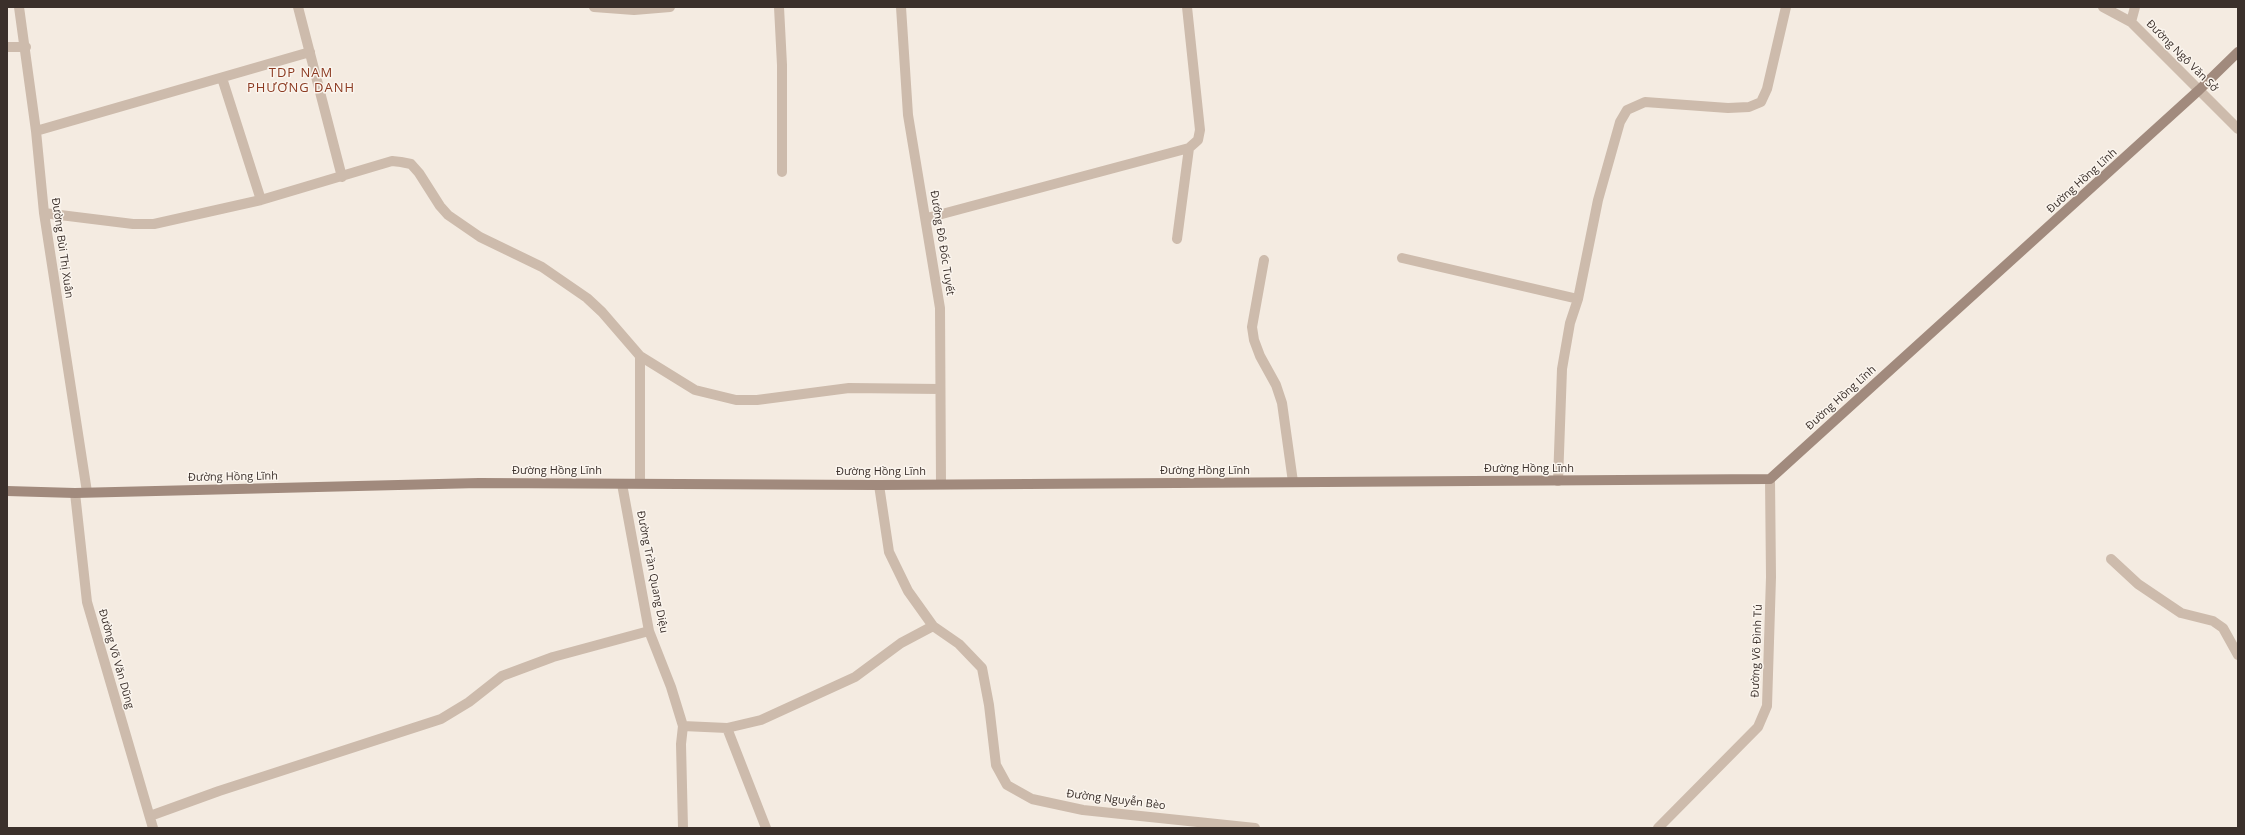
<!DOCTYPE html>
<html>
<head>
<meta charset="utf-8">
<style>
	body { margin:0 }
	#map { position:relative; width:2245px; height:835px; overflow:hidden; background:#f4ebe1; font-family:"Open Sans",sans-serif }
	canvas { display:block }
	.frame { position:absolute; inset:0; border:8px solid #3b302b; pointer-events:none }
</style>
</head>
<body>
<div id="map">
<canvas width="2245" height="835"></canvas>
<div class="frame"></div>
</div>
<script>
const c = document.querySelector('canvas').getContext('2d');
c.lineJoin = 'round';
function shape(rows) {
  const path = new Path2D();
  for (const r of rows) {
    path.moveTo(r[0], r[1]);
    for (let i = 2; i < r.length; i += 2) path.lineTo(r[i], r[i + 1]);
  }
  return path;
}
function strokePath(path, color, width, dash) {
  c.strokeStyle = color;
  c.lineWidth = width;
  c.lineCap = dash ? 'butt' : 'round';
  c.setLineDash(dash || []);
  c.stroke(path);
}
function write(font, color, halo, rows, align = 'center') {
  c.font = font + ' "Open Sans",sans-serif';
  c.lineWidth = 3;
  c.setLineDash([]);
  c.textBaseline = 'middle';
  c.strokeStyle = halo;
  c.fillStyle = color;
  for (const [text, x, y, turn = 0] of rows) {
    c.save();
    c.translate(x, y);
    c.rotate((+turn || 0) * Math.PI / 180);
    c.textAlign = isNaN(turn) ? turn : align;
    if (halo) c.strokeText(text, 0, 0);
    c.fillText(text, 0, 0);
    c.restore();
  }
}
strokePath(shape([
	[19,7,36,131,44,213,87,492],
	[298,7,342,177],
	[594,7,634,10,670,7],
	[779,7,782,65,782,172],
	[901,7,908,115,940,308,941,484],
	[2103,7,2131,22,2238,129],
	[2131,22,2135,7],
	[7,47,26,47],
	[222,78,261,200],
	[36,131,310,52],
	[44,213,133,224,154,224,261,200,392,161,401,162,411,164,419,173,440,206,448,215,480,237,542,267,587,298,602,312,640,356,695,390,736,400,757,400,849,388,940,389],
	[927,218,1189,148,1198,140,1200,130,1187,7],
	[1177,239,1189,148],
	[1402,258,1578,299],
	[1264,260,1252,327,1254,340,1260,356,1276,385,1282,403,1293,482],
	[1558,481,1562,369,1570,323,1578,299,1598,200,1620,122,1627,110,1645,102,1728,108,1749,107,1761,102,1767,89,1786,7],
	[640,483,640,356],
	[622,484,649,631,671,687,683,726,681,744,683,828],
	[879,485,889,552,908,591,933,626,959,644,982,668,989,705,996,765,1007,785,1032,799,1083,810,1255,828],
	[75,493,87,602,153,828],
	[2111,559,2138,584,2181,613,2213,621,2223,628,2238,655],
	[683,726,727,728,761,720,855,677,901,643,933,626],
	[727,728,766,828],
	[150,816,219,791,441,719,469,702,502,676,553,657,649,631],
	[1658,828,1758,727,1767,706,1771,577,1770,479]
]), '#cdbbac', 10);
strokePath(shape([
	[7,491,75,493,479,483,879,485,1770,479,2199,90,2238,52]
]), '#a18a7d', 10);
write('11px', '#3b302b', '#fbf5ee', [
	["Đường Ngô Văn Sở",2182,56,45],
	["Đường Hồng Lĩnh",2082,181,-42],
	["Đướng Đô Đốc Tuyết",942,243,81],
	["Đường Bùi Thị Xuân",62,248,82],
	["Đường Hồng Lĩnh",1841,398,-42],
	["Đường Hồng Lĩnh",1529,469],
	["Đường Hồng Lĩnh",557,471],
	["Đường Hồng Lĩnh",1205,471],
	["Đường Hồng Lĩnh",881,472],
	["Đường Hồng Lĩnh",233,477,-1],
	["Đường Trần Quang Diệu",652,572,79],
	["Đường Võ Đình Tú",1757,651,-88],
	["Đường Võ Văn Dũng",116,659,74],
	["Đường Nguyễn Bèo",1116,800,7]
]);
c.letterSpacing = '1px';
write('13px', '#8c3b22', '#fbf5ee', [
	["TDP NAM",301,73],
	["PHƯƠNG DANH",301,88]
]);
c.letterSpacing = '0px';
</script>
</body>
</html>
